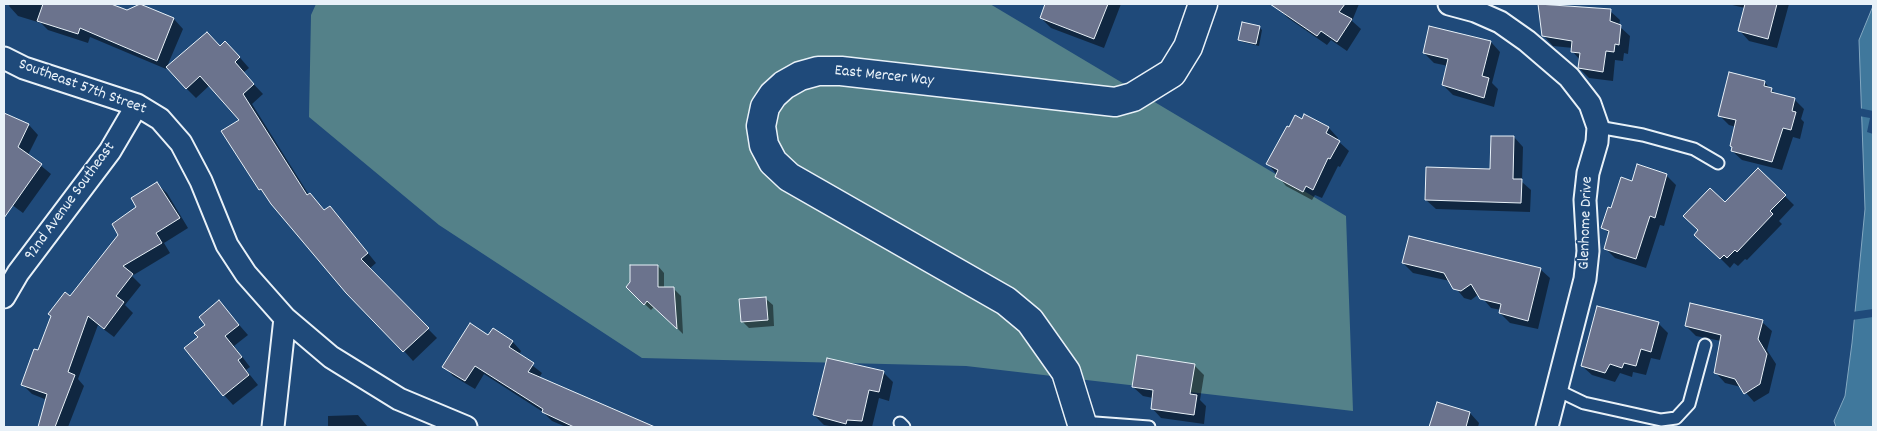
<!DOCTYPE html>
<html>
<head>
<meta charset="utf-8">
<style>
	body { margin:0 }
	#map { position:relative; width:1877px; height:431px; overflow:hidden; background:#1f4a7a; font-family:Dekko,sans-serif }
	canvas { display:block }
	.frame { position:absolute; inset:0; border:5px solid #e8f1f8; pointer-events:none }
</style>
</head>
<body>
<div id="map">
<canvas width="1877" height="431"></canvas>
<div class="frame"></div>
</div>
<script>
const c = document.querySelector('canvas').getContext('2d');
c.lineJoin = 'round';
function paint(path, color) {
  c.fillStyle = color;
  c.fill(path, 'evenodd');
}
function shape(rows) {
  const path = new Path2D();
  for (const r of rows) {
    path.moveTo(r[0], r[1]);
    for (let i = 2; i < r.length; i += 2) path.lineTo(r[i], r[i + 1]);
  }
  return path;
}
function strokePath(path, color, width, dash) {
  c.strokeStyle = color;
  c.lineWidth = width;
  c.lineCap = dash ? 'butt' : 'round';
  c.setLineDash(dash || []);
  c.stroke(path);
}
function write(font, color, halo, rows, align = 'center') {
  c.font = font + ' Dekko,sans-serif';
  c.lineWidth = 4;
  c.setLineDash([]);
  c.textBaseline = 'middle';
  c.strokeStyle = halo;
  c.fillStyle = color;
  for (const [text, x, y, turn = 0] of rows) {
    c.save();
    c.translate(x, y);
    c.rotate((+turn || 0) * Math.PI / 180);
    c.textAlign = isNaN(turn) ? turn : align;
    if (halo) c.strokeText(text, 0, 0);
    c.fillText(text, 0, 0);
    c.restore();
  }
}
paint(shape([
	[316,4,990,4,1346,216,1353,411,966,366,642,358,439,225,309,117,311,15]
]), '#548189');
const water = shape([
	[1873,6,1873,427,1836,427,1834,421,1845,396,1852,343,1865,209,1859,40,1873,6]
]);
paint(water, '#40789c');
strokePath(water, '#83a8c1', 1);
paint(shape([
	[1859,108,1873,111,1873,134,1867,132,1870,118,1859,116],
	[1873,309,1873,317,1852,320,1852,312]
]), '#1f4a7a');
paint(shape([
	[10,4,108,4,127,11,140,5,174,19,183,29,166,69,90,37,88,43,48,30,41,23,18,16,9,6],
	[1047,4,1073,5,1121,4,1104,48,1051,28,1041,18],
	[1282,4,1359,4,1352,21,1361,29,1347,51,1331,40,1327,45,1288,18,1279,9],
	[1539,4,1610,11,1620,20,1619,26,1630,36,1628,54,1624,53,1623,61,1615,60,1613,81,1589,78,1579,68,1580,60,1573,52,1573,48,1553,46,1544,36],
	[1728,4,1789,4,1777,48,1749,41,1740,31,1745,8],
	[1259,27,1262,30,1259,46,1243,42,1239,39],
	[1430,27,1491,42,1500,52,1492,83,1498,89,1494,107,1453,95,1443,85,1448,66,1434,63,1424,53],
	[220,47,235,52,249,68,243,73,263,94,252,104,309,195,325,211,330,207,339,217,376,263,369,269,437,338,413,361,260,189,241,120,210,85,196,98,186,88],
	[1764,82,1777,95,1794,99,1804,109,1801,119,1804,122,1800,139,1793,137,1782,170,1742,160,1732,151,1736,127,1729,125,1719,115],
	[4,114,29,125,38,135,28,155,51,174,23,213,4,199],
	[1305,116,1329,128,1338,138,1337,140,1349,151,1340,167,1338,166,1322,198,1315,195,1312,200,1286,186,1268,164,1289,129,1302,121],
	[1514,137,1523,147,1522,182,1531,190,1530,212,1436,209,1426,200,1491,170],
	[1758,170,1794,205,1779,221,1782,224,1747,260,1745,259,1738,266,1734,263,1730,268,1696,234],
	[1666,175,1676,185,1664,226,1660,225,1646,268,1615,258,1605,248,1610,234,1603,228,1612,210,1632,182],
	[157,184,167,193,188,228,164,243,170,253,132,276,141,285,125,305,133,313,114,337,98,325,78,379,84,386,68,427,40,427,47,400,32,394,22,384,71,298],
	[1403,263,1540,269,1550,278,1538,329,1510,323,1500,313,1501,310,1491,308,1479,294,1471,300,1464,298,1450,281,1413,273],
	[658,266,664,273,664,289,674,289,681,296,683,334,655,306,651,310,627,287],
	[766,299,773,305,774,326,749,328,742,321],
	[219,302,248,335,234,346,250,367,246,370,258,385,233,405,224,395,199,337],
	[1762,322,1772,331,1767,350,1776,364,1769,393,1754,402,1741,387,1725,383,1716,373,1721,341,1696,336,1686,326],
	[1658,323,1668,333,1660,360,1651,358,1646,375,1633,372,1632,377,1620,373,1615,382,1592,375,1582,366],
	[489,336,512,341,521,351,519,355,542,373,539,378,652,427,566,427,552,421,543,412,484,374,475,389,453,376,444,366],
	[1194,365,1204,375,1200,400,1206,406,1204,424,1161,418,1152,408,1153,398,1143,396,1133,387],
	[884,373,893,382,889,401,879,398,872,427,835,427,824,425,814,415],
	[1438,404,1470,413,1479,423,1478,427,1431,427],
	[358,415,368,427,328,427,328,416]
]), '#0007');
const building = shape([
	[43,4,111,4,127,10,140,4,174,18,157,61,80,28,78,34,37,21,43,4],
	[1045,4,1108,4,1094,39,1040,18,1045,4],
	[1270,4,1345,4,1339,12,1352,19,1337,42,1321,31,1317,36,1270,4],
	[1538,4,1611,9,1610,21,1621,25,1619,45,1615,44,1614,52,1606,51,1603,72,1578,68,1580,53,1571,52,1572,41,1542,36,1538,4],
	[1745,4,1777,4,1768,39,1738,31,1745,4],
	[1242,22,1260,26,1256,44,1238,40,1242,22],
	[1429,26,1491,41,1482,76,1489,78,1484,98,1442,85,1448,59,1423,53,1429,26],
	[207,32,220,46,225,41,240,57,235,62,254,84,243,94,307,195,310,193,324,210,330,206,368,253,361,259,429,328,403,352,346,293,271,204,261,189,259,190,221,131,239,120,200,76,186,89,166,67,207,32],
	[1729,72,1765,81,1764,86,1772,88,1771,92,1795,98,1792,111,1796,112,1791,130,1783,128,1772,162,1731,151,1732,147,1730,146,1736,120,1718,116,1729,72],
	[4,113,29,124,18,147,42,164,4,218,4,113],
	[1304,114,1329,127,1326,133,1340,141,1330,159,1328,158,1313,190,1306,186,1303,192,1275,177,1278,170,1266,164,1287,126,1289,127,1295,115,1302,119,1304,114],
	[1491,136,1514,136,1513,179,1522,179,1521,203,1425,200,1426,167,1490,169,1491,136],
	[1637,164,1667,174,1655,218,1650,216,1636,259,1604,249,1609,231,1601,228,1608,207,1611,208,1621,177,1632,181,1637,164],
	[1758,168,1786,195,1770,211,1773,214,1737,252,1735,250,1727,258,1724,255,1720,259,1694,235,1698,230,1683,216,1710,188,1725,202,1758,168],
	[157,182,180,218,156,233,162,243,123,266,133,274,116,296,124,302,104,329,88,316,68,372,75,375,55,427,38,427,47,394,21,385,34,349,38,350,51,316,48,314,65,292,70,296,118,235,112,224,136,207,131,198,157,182],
	[1409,236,1541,268,1528,321,1499,313,1501,304,1480,299,1471,284,1461,291,1453,289,1444,273,1402,263,1409,236],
	[630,265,658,265,658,287,674,287,677,329,647,301,644,305,626,287,630,282,630,265],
	[766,297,768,320,741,322,739,299,766,297],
	[219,300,239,325,225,336,242,357,238,360,249,375,223,396,184,348,198,337,194,333,205,325,199,317,219,300],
	[1690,303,1763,320,1758,339,1767,354,1760,384,1744,394,1735,379,1714,373,1721,335,1685,326,1690,303],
	[1597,306,1659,322,1651,352,1641,349,1636,366,1624,363,1622,368,1610,364,1605,373,1581,366,1597,306],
	[470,323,488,335,493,328,513,341,509,347,534,363,528,372,655,427,574,427,542,412,543,409,475,366,465,381,442,367,470,323],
	[1137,355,1195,364,1190,394,1197,395,1194,415,1151,409,1153,390,1132,387,1137,355],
	[827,358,884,371,879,392,869,390,862,421,847,420,846,424,813,415,827,358],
	[1437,402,1470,412,1466,427,1429,427,1437,402]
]);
paint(building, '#6b738d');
strokePath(building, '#e8f1f8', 1);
const service = shape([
	[1598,127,1643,135,1694,149,1718,163],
	[1557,390,1584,403,1661,420,1676,418,1689,404,1705,345],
	[1082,422,1149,427],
	[900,423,904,427]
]);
const minor = shape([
	[1449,4,1475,11,1500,22,1527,41,1569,77,1590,104,1598,127,1597,142,1588,173,1585,200,1588,251,1585,279,1547,427],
	[4,58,24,68,137,105,160,119,181,143,201,181,227,245,246,274,285,318,331,357,399,399,466,427],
	[4,297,18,273,110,151,137,105],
	[273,427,285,318]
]);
const tertiary = shape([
	[1083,427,1066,372,1030,321,1006,301,789,177,773,162,764,145,761,126,765,107,773,95,784,85,800,76,818,71,841,71,1115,102,1133,97,1172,73,1188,47,1203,4]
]);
strokePath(service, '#e8f1f8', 15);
strokePath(minor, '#e8f1f8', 25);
strokePath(tertiary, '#e8f1f8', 31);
strokePath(service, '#1f4a7a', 11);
strokePath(minor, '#1f4a7a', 21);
strokePath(tertiary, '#1f4a7a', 28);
write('16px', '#e8f1f8', '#1f4a7a', [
	["East Mercer Way",884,77,6],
	["Southeast 57th Street",82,88,20],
	["92nd Avenue Southeast",71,202,-54],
	["Glenhome Drive",1587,223,-88]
]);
</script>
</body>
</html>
